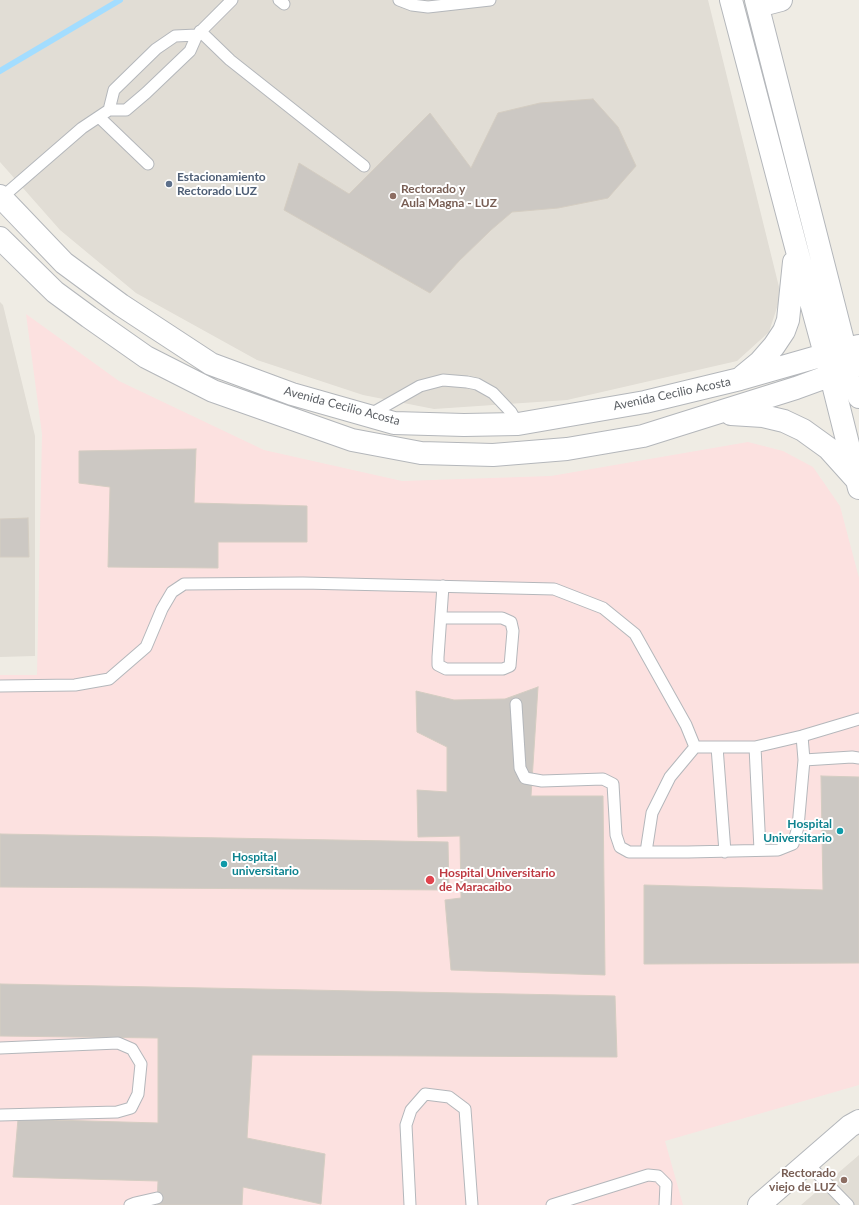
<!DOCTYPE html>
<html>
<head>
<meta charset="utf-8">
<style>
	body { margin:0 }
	canvas { display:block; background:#efece4 }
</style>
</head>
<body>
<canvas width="859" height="1205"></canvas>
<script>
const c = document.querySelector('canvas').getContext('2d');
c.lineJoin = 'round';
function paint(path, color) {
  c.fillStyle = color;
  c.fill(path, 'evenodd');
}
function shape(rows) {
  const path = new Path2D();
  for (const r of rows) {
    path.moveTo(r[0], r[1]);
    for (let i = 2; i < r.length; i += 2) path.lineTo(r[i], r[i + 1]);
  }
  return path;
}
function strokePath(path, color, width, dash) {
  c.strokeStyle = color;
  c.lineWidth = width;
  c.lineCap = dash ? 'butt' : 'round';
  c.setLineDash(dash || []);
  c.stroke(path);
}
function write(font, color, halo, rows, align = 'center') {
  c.font = font + ' Lato,sans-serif';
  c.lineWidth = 4;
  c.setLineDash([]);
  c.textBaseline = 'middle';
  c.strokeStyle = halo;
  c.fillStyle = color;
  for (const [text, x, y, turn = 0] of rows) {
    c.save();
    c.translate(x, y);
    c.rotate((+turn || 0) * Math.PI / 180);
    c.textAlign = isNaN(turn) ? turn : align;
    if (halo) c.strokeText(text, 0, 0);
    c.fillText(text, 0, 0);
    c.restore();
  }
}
paint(shape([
	[0,0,708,0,781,295,769,332,737,361,567,400,434,409,363,395,257,360,136,293,60,230,0,162],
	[0,302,3,305,35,436,35,656,0,657],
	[859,1155,859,1205,801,1205]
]), '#e1ddd5');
paint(shape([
	[26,314,119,381,264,450,402,481,551,476,748,442,783,451,813,467,840,506,859,578,859,1085,665,1141,683,1205,0,1205,0,675,37,675,42,434]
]), '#fce1e0');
strokePath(shape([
	[0,71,120,0]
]), '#a3ddff', 6);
const building = shape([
	[593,99,618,127,636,166,608,198,558,208,512,212,491,230,459,261,430,293,284,210,299,163,349,194,430,113,471,168,498,113,540,103,593,99],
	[196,449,194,503,307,506,307,542,218,542,218,568,108,567,110,487,79,483,79,451,196,449],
	[28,518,29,557,0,557,0,519,28,518],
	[538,687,531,796,603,796,605,975,451,970,445,900,461,898,460,836,418,837,417,790,447,792,447,747,417,732,416,691,454,700,505,699,538,687],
	[821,776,859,777,859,963,644,964,644,885,823,890,821,776],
	[0,834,448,842,449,890,0,887,0,834],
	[0,984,615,996,617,1057,252,1055,247,1138,325,1154,321,1204,243,1187,242,1205,157,1205,158,1181,13,1177,18,1119,158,1123,158,1038,0,1036,0,984]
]);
paint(building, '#ccc8c3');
strokePath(building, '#d4cdc2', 1);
const lane = shape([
	[279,0,284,4],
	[399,0,412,5,428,7,490,0],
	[200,31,230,60,364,166],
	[109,110,114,90,156,49,175,36,197,35],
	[99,117,148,164],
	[0,199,82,128,109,110,126,110,146,93,190,51,197,35,232,0],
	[369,415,420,386,443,380,467,382,477,384,493,393,511,412,518,424],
	[441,618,502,618,511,622,513,631,510,666,503,669,446,669,438,665,438,657,443,586],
	[0,686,75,685,109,679,146,647,162,609,172,592,184,584,303,583,554,589,603,608,635,634,686,725,695,747,755,747,802,736,859,719],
	[516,704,520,768,525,778,542,781,603,779,613,784,616,835,620,847,629,852,688,852,778,850,793,844,798,827,804,760,802,736],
	[717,747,725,852],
	[755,747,760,850],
	[804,760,852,757,859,758],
	[646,852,652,813,670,777,695,747],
	[0,1048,118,1043,132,1049,141,1064,138,1094,131,1108,117,1112,0,1115],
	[807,1163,848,1205],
	[130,1205,135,1203,157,1198],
	[410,1205,406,1125,411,1110,425,1094,449,1097,465,1109,472,1205],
	[552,1205,648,1175,658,1176,666,1184,665,1205]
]);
const street = shape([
	[731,0,796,247,831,376,859,488],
	[756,0,845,349,859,397],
	[758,6,781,0],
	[0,196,64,263,121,305,211,364,292,394,394,423,464,425,518,424,645,402,740,379,845,349,859,346],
	[0,238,55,292,89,317,146,357,213,391,352,440,421,453,493,455,567,449,643,436,796,388,859,365],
	[743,376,760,362,774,346,784,331,788,320,794,262],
	[731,414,763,416,784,421,803,430,828,448,855,478],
	[759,1205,850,1126,859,1121]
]);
strokePath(lane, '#b4b7bb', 13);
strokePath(street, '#b4b7bb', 24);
strokePath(lane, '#fff', 11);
strokePath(street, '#fff', 22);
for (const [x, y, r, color] of [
	[169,184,4,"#5c6f8a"],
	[393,196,4,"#8d6e63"],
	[840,831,4,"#0f9aa8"],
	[224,864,4,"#0f9aa8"],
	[430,880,5,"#e0444e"],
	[844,1180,4,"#8d6e63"]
]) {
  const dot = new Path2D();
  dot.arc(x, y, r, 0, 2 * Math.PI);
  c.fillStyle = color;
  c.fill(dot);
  strokePath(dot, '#fff', 1.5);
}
write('bold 12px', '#4e5e75', '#fff', [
	["Estacionamiento",177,177],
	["Rectorado LUZ",177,191]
], 'left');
write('bold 12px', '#785e54', '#fff', [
	["Rectorado y",401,189],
	["Aula Magna - LUZ",401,203],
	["Rectorado",836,1173,"right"],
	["viejo de LUZ",836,1187,"right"]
], 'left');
write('12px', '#5c6065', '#fff', [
	["Avenida Cecilio Acosta",672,394,-12],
	["Avenida Cecilio Acosta",342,406,15]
]);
write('bold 12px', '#0d838f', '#fff', [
	["Hospital",832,824],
	["Universitario",832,838],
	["Hospital",232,857,"left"],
	["universitario",232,871,"left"]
], 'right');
write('bold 12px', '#be3a42', '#fff', [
	["Hospital Universitario",439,873],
	["de Maracaibo",439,887]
], 'left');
</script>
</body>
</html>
